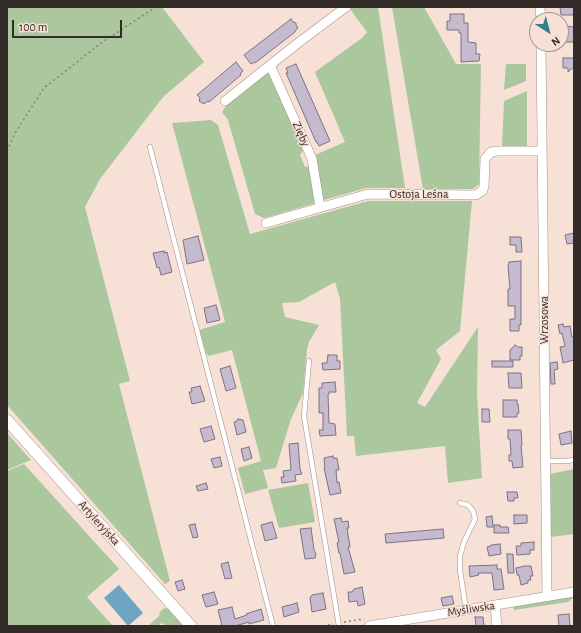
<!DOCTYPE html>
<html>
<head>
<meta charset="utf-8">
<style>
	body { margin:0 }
	#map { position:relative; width:581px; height:633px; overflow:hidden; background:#f7e0d6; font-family:"Alegreya Sans",sans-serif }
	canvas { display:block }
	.frame { position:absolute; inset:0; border:8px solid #332b27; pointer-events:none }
	.north { position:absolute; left:529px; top:12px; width:40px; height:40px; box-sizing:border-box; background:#f7e0d6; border:1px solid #a99890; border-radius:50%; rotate:144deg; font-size:11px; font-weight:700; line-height:16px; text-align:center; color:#332b27 }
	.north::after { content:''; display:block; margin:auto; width:14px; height:18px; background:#397f8a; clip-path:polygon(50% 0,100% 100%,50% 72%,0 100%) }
	.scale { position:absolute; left:12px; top:20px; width:110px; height:18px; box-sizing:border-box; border:2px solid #332b27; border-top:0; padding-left:5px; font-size:12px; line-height:14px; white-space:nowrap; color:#332b27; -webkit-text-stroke:3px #f7e0d6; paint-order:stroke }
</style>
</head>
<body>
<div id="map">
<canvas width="581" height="633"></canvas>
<div class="frame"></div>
<div class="north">N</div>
<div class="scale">100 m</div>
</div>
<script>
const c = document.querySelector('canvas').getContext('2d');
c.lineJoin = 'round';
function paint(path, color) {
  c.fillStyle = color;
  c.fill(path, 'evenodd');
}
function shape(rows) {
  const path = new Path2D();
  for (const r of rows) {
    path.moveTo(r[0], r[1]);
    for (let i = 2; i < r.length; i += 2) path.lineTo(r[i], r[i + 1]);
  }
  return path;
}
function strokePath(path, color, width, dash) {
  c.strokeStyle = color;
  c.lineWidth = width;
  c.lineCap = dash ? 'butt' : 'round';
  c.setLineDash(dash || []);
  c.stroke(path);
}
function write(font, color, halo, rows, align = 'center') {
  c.font = font + ' "Alegreya Sans",sans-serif';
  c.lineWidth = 3;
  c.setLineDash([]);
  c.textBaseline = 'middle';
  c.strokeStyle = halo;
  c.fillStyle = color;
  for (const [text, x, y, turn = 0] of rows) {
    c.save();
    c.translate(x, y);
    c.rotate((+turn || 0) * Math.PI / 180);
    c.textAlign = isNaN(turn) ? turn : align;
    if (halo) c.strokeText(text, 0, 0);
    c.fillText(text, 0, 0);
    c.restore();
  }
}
paint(shape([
	[7,7,162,7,204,62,163,97,100,179,85,207,130,381,119,384,170,581,165,584,7,405],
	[352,7,378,7,405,188,366,188,324,200,321,195,315,155,345,142,315,72,362,38,367,32,350,9],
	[392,7,424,7,456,64,481,64,479,184,473,189,423,189],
	[506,64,526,64,526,81,504,90],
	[265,73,272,75,304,149,300,155,305,167,309,166,315,203,264,218,255,214,228,120,222,112,227,104],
	[527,91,527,146,502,146,504,101],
	[211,120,218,125,250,234,368,201,472,201,460,331,436,350,441,359,417,403,425,407,478,327,477,395,482,478,448,483,445,446,356,456,354,436,347,436,340,299,335,282,299,302,282,303,285,317,319,325,309,342,307,349,303,393,291,419,276,468,263,470,268,488,245,494,238,468,261,461,232,350,209,356,206,353,199,330,225,322,172,123],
	[7,433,31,460,7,470],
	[24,464,119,569,87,597,113,626,7,626,7,471],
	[574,469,574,534,550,537,550,474],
	[308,483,315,522,279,528,268,490],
	[570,596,573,598,568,602,514,610,513,605],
	[164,608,169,609,186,626,167,626,162,623,157,626,148,626,160,615,159,613]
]), '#abc79e');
paint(shape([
	[119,585,143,613,128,626,104,598]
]), '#6fa4c2');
const building = shape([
	[560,7,574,7,574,15,561,15,560,7],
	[450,14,464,14,464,23,468,23,468,42,476,43,476,54,480,54,479,61,461,62,461,33,459,33,459,30,447,30,447,21,450,21,450,14],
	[291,19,293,22,296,23,296,25,298,28,295,31,295,32,255,63,255,62,251,64,244,55,291,19],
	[565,26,574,27,574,42,565,42,565,26],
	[563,58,574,58,574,67,568,72,568,68,563,68,563,58],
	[236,62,243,71,240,74,241,75,209,102,208,101,204,104,199,101,200,98,197,95,236,62],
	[296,64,330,141,319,146,317,142,316,142,286,73,288,73,286,68,296,64],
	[574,233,574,243,567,244,565,235,574,233],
	[198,236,204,260,187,264,183,240,198,236],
	[510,237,521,237,522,252,516,252,516,245,510,245,510,237],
	[164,251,164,253,167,252,172,272,161,275,159,267,157,268,153,253,164,251],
	[521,261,521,325,519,325,519,331,510,331,510,319,515,319,515,306,508,306,508,289,510,289,508,266,509,262,521,261],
	[216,305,220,320,207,323,204,308,216,305],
	[563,324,564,327,570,326,572,337,574,337,574,360,563,363,560,347,565,346,562,333,560,334,558,325,563,324],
	[515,345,518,347,522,347,522,356,520,356,520,360,510,360,510,350,515,345],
	[328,355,337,355,337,361,340,361,340,369,323,370,322,363,327,363,328,355],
	[492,361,513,361,513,367,492,367,492,361],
	[557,362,558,369,554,370,555,384,551,384,550,363,557,362],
	[230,366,236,388,226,391,220,369,230,366],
	[508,373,521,373,522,388,509,388,508,373],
	[335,382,336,392,329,392,329,394,328,394,329,423,335,424,336,435,320,436,319,430,323,430,323,413,319,413,319,388,322,388,322,383,335,382],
	[200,386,205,401,192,404,189,392,192,392,191,388,200,386],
	[503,400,517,400,517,404,518,404,519,413,517,413,517,417,503,417,503,400],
	[482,409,489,409,490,422,482,422,482,409],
	[238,419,243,420,246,432,237,435,234,422,237,421,238,419],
	[211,426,215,439,204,442,200,429,211,426],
	[508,430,521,430,522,445,521,445,523,467,513,468,512,461,509,461,509,455,511,455,510,439,508,439,508,430],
	[571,431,572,443,561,445,559,434,571,431],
	[298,443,300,469,302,474,295,475,296,481,282,483,281,477,284,477,283,471,291,470,289,444,298,443],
	[249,447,252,458,244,461,241,449,249,447],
	[333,456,333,458,337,458,339,470,336,470,337,483,339,482,341,493,330,495,324,468,325,468,324,458,333,456],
	[220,457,222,466,214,468,211,459,220,457],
	[206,483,208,489,198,491,196,486,206,483],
	[507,492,517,492,518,498,514,498,514,501,508,501,507,492],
	[514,515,527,515,527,523,514,524,514,515],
	[492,516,493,527,487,527,486,517,492,516],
	[341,518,342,522,348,521,349,528,347,528,350,547,348,547,355,572,344,574,340,553,339,553,337,543,339,542,334,519,341,518],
	[272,522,277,538,265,541,261,525,272,522],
	[195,524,198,537,193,538,189,525,195,524],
	[494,525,500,525,500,527,508,527,509,533,494,533,494,525],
	[311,528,314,550,316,554,315,558,305,559,300,529,311,528],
	[443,529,444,538,386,543,385,534,443,529],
	[534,542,534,550,530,550,530,554,517,555,516,546,521,546,521,543,534,542],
	[500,544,501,554,489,556,487,547,491,546,491,545,500,544],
	[507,554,513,554,514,573,508,573,507,554],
	[228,562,232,578,225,579,221,564,228,562],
	[497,565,497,569,501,569,504,589,494,590,492,573,478,573,479,575,470,577,469,566,497,565],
	[525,566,531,566,533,576,530,576,531,580,528,580,528,583,521,585,519,575,517,575,516,568,525,566],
	[182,580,185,589,178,591,175,582,182,580],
	[362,587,365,604,358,606,357,601,349,602,348,592,352,592,354,589,362,587],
	[214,592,218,604,206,607,202,595,214,592],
	[323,593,326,609,312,612,310,598,312,595,323,593],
	[452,596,454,604,443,606,441,598,452,596],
	[297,603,299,612,284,617,282,607,297,603],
	[232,607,235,619,247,615,246,614,261,609,264,620,249,624,249,622,235,626,222,626,218,610,232,607],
	[569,614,570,626,559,626,558,615,569,614],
	[475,617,483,617,484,626,476,626,475,617]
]);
paint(building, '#c6bace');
strokePath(building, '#7c7283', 1);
const service = shape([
	[150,147,273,626],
	[309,361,304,416,339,626],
	[545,461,566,461,574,460],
	[460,503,468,505,473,511,475,519,464,542,460,556,460,570,466,610]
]);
const minor = shape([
	[540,7,541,20],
	[541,44,547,596],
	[270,65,312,159,320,207],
	[225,101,298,43,346,7],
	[266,223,368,194,476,195,482,191,484,187,485,159,491,152,497,151,542,151],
	[495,605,497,626],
	[369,626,574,592]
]);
const tertiary = shape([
	[7,420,191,626]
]);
strokePath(service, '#a69087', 5.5);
strokePath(minor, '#a69087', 10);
strokePath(tertiary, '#a69087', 12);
strokePath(shape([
	[7,151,15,133,44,88,101,43,156,7],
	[344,622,364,619],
	[323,626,333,624]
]), '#8e7f78', 1.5, [2, 3]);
strokePath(service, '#fff', 4.5);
strokePath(minor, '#fff', 9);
strokePath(tertiary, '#fff', 11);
write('12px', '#332b27', '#f7e0d6', [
	["Zięby",301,134,66],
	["Ostoja Leśna",419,194],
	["Wrzosowa",544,320,-90],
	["Artyleryjska",99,523,48],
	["Myśliwska",471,609,-9]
]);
</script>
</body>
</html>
